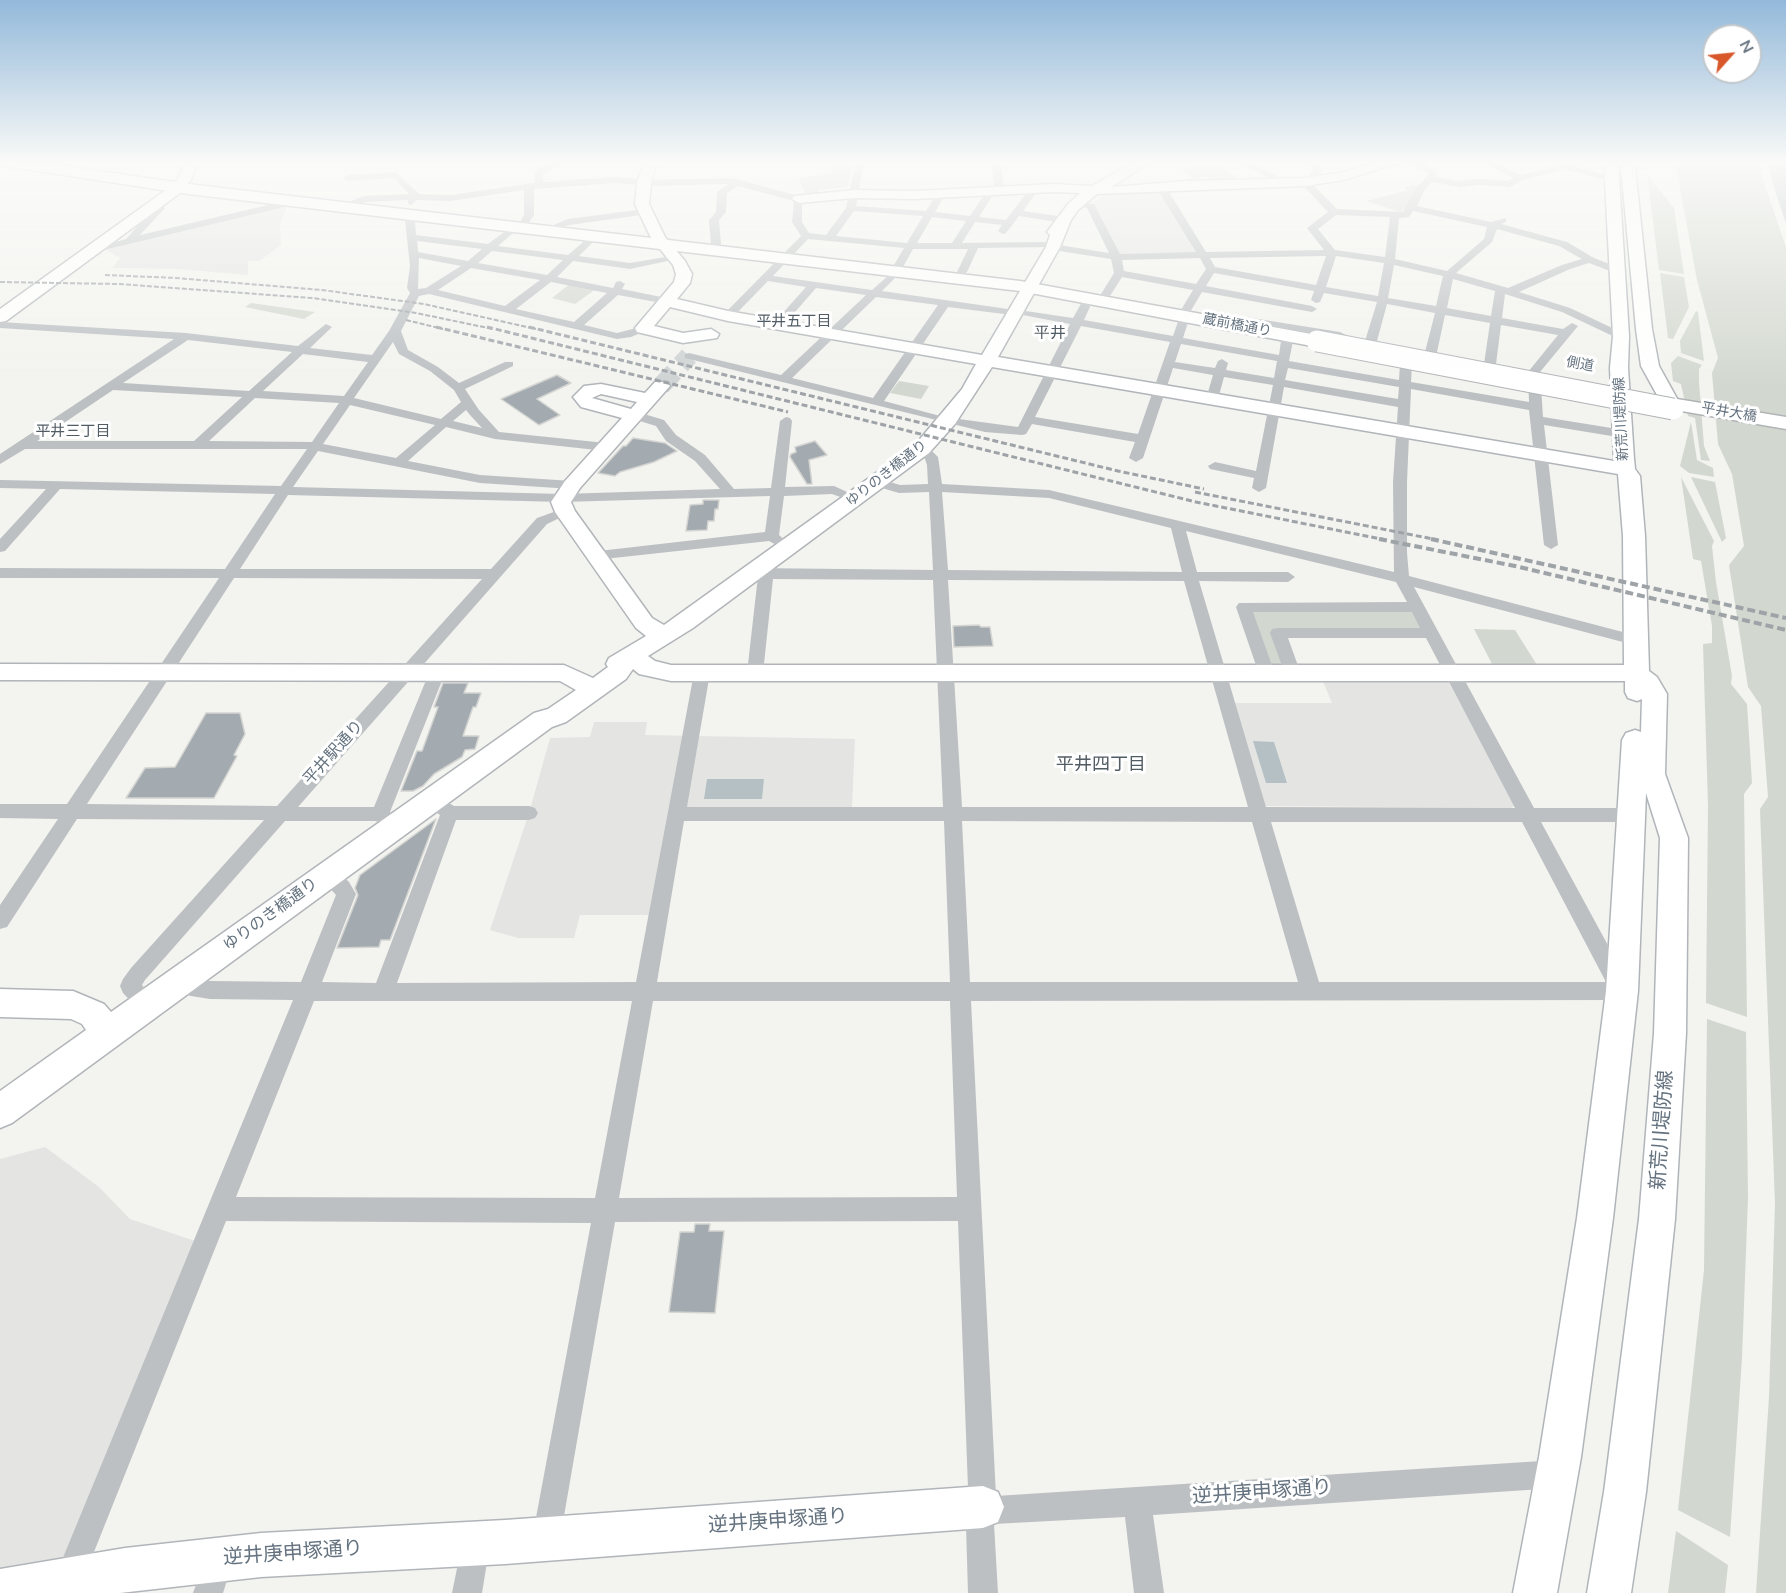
<!DOCTYPE html>
<html>
<head>
<meta charset="utf-8">
<style>
	body { margin:0 }
	#map { position:relative; width:1786px; height:1593px; overflow:hidden; background:#f3f3ef; font-family:"Nunito Sans",sans-serif }
	canvas { display:block }
	.north { position:absolute; left:1702px; top:24px; width:60px; height:60px; box-sizing:border-box; background:#fff; border:2px solid #c1c7cc; border-radius:50%; rotate:63deg; font-size:16px; font-weight:700; line-height:24px; text-align:center; color:#64727f }
	.north::after { content:''; display:block; margin:auto; width:21px; height:27px; background:#d8572b; clip-path:polygon(50% 0,100% 100%,50% 72%,0 100%) }
</style>
</head>
<body>
<div id="map">
<canvas width="1786" height="1593"></canvas>
<div class="north">N</div>
</div>
<script>
const c = document.querySelector('canvas').getContext('2d');
c.lineJoin = 'round';
function paint(path, color) {
  c.fillStyle = color;
  c.fill(path, 'evenodd');
}
function shape(rows) {
  const path = new Path2D();
  for (const r of rows) {
    path.moveTo(r[0], r[1]);
    for (let i = 2; i < r.length; i += 2) path.lineTo(r[i], r[i + 1]);
  }
  return path;
}
function strokePath(path, color, width, dash) {
  c.strokeStyle = color;
  c.lineWidth = width;
  c.lineCap = dash ? 'butt' : 'round';
  c.setLineDash(dash || []);
  c.stroke(path);
}
function write(font, color, halo, rows, align = 'center') {
  c.font = font + ' "Nunito Sans","Noto Sans JP",sans-serif';
  c.lineWidth = 6;
  c.setLineDash([]);
  c.textBaseline = 'middle';
  c.strokeStyle = halo;
  c.fillStyle = color;
  for (const [text, x, y, turn = 0] of rows) {
    c.save();
    c.translate(x, y);
    c.rotate((+turn || 0) * Math.PI / 180);
    c.textAlign = isNaN(turn) ? turn : align;
    if (halo) c.strokeText(text, 0, 0);
    c.fillText(text, 0, 0);
    c.restore();
  }
}
paint(shape([
	[1156,189,1160,190,1199,254,1118,254,1093,202,1106,194],
	[287,207,280,225,281,245,259,261,248,261,248,275,177,269,112,268,120,258,103,248,269,209],
	[1322,679,1447,679,1515,804,1512,808,1265,806,1234,703,1332,703],
	[594,722,647,722,645,735,855,739,852,807,684,809,650,915,580,915,574,938,518,938,490,930,529,813,550,738,590,737],
	[45,1147,99,1187,130,1219,198,1242,66,1560,0,1568,0,1159]
]), '#e4e5e3');
paint(shape([
	[830,162,844,162,852,166,848,187,819,190,819,193,806,194,798,178,833,173],
	[1675,162,1757,162,1786,247,1786,1593,1756,1593,1769,1397,1775,1204,1760,809,1768,797,1761,706,1748,687,1729,565,1744,546,1732,474,1718,444,1712,373,1718,358,1697,280],
	[1209,165,1225,169,1242,181,1212,182,1209,177,1199,177,1201,181,1186,181,1192,177,1181,170],
	[1647,174,1674,208,1684,274,1659,270],
	[1418,185,1407,207,1400,212,1366,201,1408,190,1404,187],
	[1660,273,1684,277,1689,307,1673,339,1668,338],
	[571,283,596,289,575,304,552,298],
	[251,303,315,312,304,319,245,307],
	[1696,311,1698,312,1704,361,1681,353,1680,341],
	[1678,356,1702,365,1699,369,1699,382,1704,446,1710,461,1701,460,1695,418,1688,416,1681,384,1673,381,1671,363],
	[899,381,929,386,921,399,890,393],
	[1691,422,1697,460,1713,468,1714,477,1689,473,1680,466],
	[1681,477,1714,541,1712,546,1716,582,1732,676,1731,684,1747,704,1752,783,1744,794,1747,1017,1706,1003,1708,805,1703,644,1712,643,1712,626,1701,561,1693,559],
	[1691,477,1715,482,1726,538,1722,542],
	[1251,610,1412,611,1422,630,1274,631,1285,667,1272,668],
	[1474,629,1515,630,1537,665,1493,666],
	[1707,1019,1746,1032,1748,1198,1742,1358,1730,1537,1678,1510,1704,1270],
	[1676,1531,1728,1565,1725,1593,1668,1593]
]), '#d2d8cf');
paint(shape([
	[1767,162,1786,162,1786,223,1776,194],
	[1253,741,1274,742,1287,783,1266,783],
	[707,779,764,779,762,799,704,799]
]), '#b5c0c4');
const building = shape([
	[557,375,571,383,537,399,560,415,539,425,501,399,557,375],
	[633,438,665,443,677,451,654,462,620,472,615,476,598,473,623,446,626,446,633,438],
	[815,441,827,455,809,460,812,484,807,484,790,457,791,454,796,452,795,447,815,441],
	[703,500,719,500,718,509,715,509,714,521,708,521,707,530,686,531,690,505,703,504,703,500],
	[979,625,981,627,990,627,993,646,954,647,953,626,979,625],
	[443,683,468,683,464,693,481,693,476,707,473,707,463,736,479,736,475,749,465,750,462,757,434,774,423,786,413,791,401,791,417,751,422,751,438,707,434,707,443,683],
	[206,713,240,713,245,734,234,755,237,756,214,798,126,798,145,768,175,767,206,713],
	[436,819,390,940,381,940,379,947,337,948,358,895,355,888,360,875,436,819],
	[695,1224,710,1224,709,1231,724,1231,715,1313,669,1312,680,1232,694,1232,695,1224]
]);
paint(building, '#a4abb0');
strokePath(building, '#d4d5d2', 1.5);
strokePath(shape([
	[661,386,689,356]
]), '#cfd3d3', 19, [19, 10]);
const secondary = shape([
	[185,162,198,162,191,180,180,193,6,321,0,322,0,309,170,187,178,179,185,162],
	[644,162,657,162,651,183,649,204,665,237,685,261,692,274,690,283,677,299,728,311,982,355,1046,247,1050,235,1047,232,1068,204,1080,193,1054,192,915,199,854,198,799,203,792,199,794,196,854,190,915,191,1054,184,1092,186,1134,162,1151,162,1111,187,1186,181,1305,178,1343,172,1378,162,1401,162,1344,180,1305,186,1097,194,1078,210,1071,220,1060,247,998,357,1614,461,1610,368,1613,336,1604,162,1618,162,1629,336,1628,368,1634,459,1635,469,1640,476,1645,536,1649,671,1657,677,1667,694,1665,774,1688,838,1686,1033,1675,1219,1646,1492,1631,1593,1587,1593,1604,1492,1639,1219,1654,1033,1660,838,1646,793,1638,991,1613,1218,1581,1457,1557,1593,1513,1593,1539,1457,1577,1218,1606,991,1622,740,1626,733,1635,730,1641,732,1642,699,1637,701,1628,698,1625,692,1625,681,671,681,639,674,633,669,626,679,566,722,552,727,12,1123,0,1128,0,1091,86,1030,82,1024,71,1019,0,1017,0,989,73,991,104,1004,111,1012,534,713,548,709,576,690,560,681,0,680,0,664,564,665,593,678,608,667,606,664,609,658,646,636,636,628,555,512,551,502,565,481,622,418,581,407,573,397,584,386,601,384,645,393,655,382,667,382,670,386,580,488,571,502,575,511,652,618,664,625,915,445,962,389,976,364,728,321,670,307,654,326,683,333,711,329,719,334,717,338,683,343,637,332,635,328,674,282,676,274,673,265,651,238,635,204,637,183,644,162],
	[992,367,1618,474,1623,536,1624,665,671,665,655,661,648,656,693,628,929,453,955,424,992,367],
	[601,394,637,402,631,409,592,398,601,394],
	[1628,163,1635,167,1652,329,1659,366,1680,404,1678,408,1671,410,1664,408,1662,404,1641,366,1636,329,1621,167,1628,163],
	[983,1486,998,1492,1004,1507,998,1522,983,1528,505,1564,261,1577,120,1593,0,1593,0,1569,125,1548,261,1533,505,1520,983,1486]
]);
const primary = shape([
	[0,162,38,162,188,184,1020,281,1317,335,1324,337,1326,341,1324,345,1317,347,1020,291,188,194,5,166,0,165,0,162],
	[1671,398,1786,417,1786,429,1664,408,1661,404,1664,400,1671,398]
]);
strokePath(secondary, '#b1b5b9', 3);
strokePath(primary, '#b0b4b7', 3);
paint(shape([
	[551,162,563,162,543,174,543,182,614,177,652,180,730,178,741,180,802,197,802,222,809,233,826,235,846,208,856,162,864,162,856,206,926,211,938,191,941,190,946,193,935,212,970,216,988,189,994,189,992,163,1003,162,1001,164,1004,191,999,194,995,192,979,217,1006,220,1031,187,1034,186,1039,189,1023,211,1064,217,1069,220,1064,223,1019,216,1006,233,1003,234,998,231,1002,225,975,222,962,243,1044,242,1048,243,1048,247,978,248,967,272,962,275,957,272,968,249,913,249,903,267,899,268,894,265,904,248,808,239,773,276,872,290,897,268,902,271,882,291,1008,309,1008,313,1004,314,948,307,884,401,944,417,1018,427,1070,324,1012,313,1012,309,1073,318,1084,298,1089,295,1094,298,1084,320,1173,336,1180,316,1184,313,1181,310,1193,290,1122,277,1110,296,1102,296,1101,294,1114,273,1111,259,1053,250,1048,247,1053,244,1109,253,1087,208,1073,205,1073,201,1094,204,1120,254,1196,252,1156,187,1161,184,1166,187,1206,252,1324,250,1307,228,1328,212,1300,182,1306,180,1313,171,1313,167,1307,162,1318,162,1321,166,1321,171,1311,183,1337,209,1403,212,1416,188,1429,174,1411,162,1422,162,1437,172,1436,177,1460,181,1479,179,1508,181,1513,178,1484,162,1496,162,1520,175,1571,162,1588,162,1576,167,1615,177,1615,181,1612,182,1565,169,1522,180,1510,187,1479,185,1460,187,1432,182,1425,189,1417,206,1491,222,1506,218,1506,222,1501,224,1567,242,1594,258,1622,269,1622,273,1618,274,1589,263,1570,269,1519,292,1570,308,1625,334,1625,338,1617,338,1562,312,1505,294,1502,318,1563,329,1572,323,1578,326,1540,372,1543,417,1624,430,1630,434,1624,438,1544,425,1558,545,1551,549,1544,545,1529,410,1411,389,1407,482,1407,553,1409,576,1638,636,1644,637,1646,641,1644,645,1638,646,1414,587,1534,808,1632,808,1638,810,1641,815,1638,820,1632,822,1541,822,1629,984,1632,991,1629,998,1622,1000,971,1001,996,1496,1557,1460,1567,1464,1571,1474,1567,1484,1557,1488,1153,1515,1164,1593,1134,1593,1125,1517,994,1524,998,1593,968,1593,966,1525,968,1488,958,1221,615,1222,560,1539,556,1549,546,1553,536,1549,532,1539,591,1223,226,1221,80,1587,70,1592,60,1587,55,1577,293,1000,210,999,191,996,184,994,176,985,173,978,176,971,183,969,190,971,197,979,210,981,301,982,336,895,318,875,321,869,328,867,335,869,349,882,356,894,322,982,376,983,440,815,426,805,423,800,426,795,432,793,454,806,529,806,535,808,538,813,535,818,529,820,456,820,397,983,636,982,694,673,696,669,702,667,708,669,710,673,687,807,943,807,933,580,773,579,763,673,761,677,755,679,749,677,747,673,758,576,751,571,753,568,933,570,929,492,899,493,875,486,873,483,880,479,900,485,928,484,927,465,925,459,916,449,917,446,927,446,938,457,942,484,1049,490,1394,572,1393,482,1398,407,1284,387,1266,488,1259,492,1252,488,1254,478,1210,469,1208,466,1215,462,1256,471,1273,385,1224,377,1218,399,1212,403,1206,399,1213,375,1173,368,1143,458,1136,462,1129,458,1135,442,1032,424,1026,434,1022,435,985,432,685,358,685,354,689,353,781,375,866,295,816,288,782,327,778,328,772,325,806,287,768,281,732,318,724,318,724,314,801,236,792,222,794,201,738,186,727,193,726,212,719,220,721,245,716,248,711,245,709,220,716,212,717,192,729,184,652,186,614,183,534,189,534,215,528,224,525,225,520,222,524,215,524,190,451,201,417,200,411,205,408,204,408,200,365,202,354,206,351,205,351,201,364,196,409,194,394,178,347,181,343,178,347,175,396,172,419,194,451,195,534,183,535,171,551,162],
	[854,211,923,216,907,243,836,236,854,211],
	[1413,211,1487,227,1484,239,1447,271,1395,259,1399,218,1409,217,1413,211],
	[1336,215,1390,217,1385,257,1335,250,1318,229,1336,215],
	[932,217,966,221,952,243,917,243,932,217],
	[1497,229,1559,246,1582,259,1562,265,1508,288,1456,273,1492,242,1497,229],
	[1326,256,1316,285,1215,267,1210,258,1326,256],
	[1336,256,1384,263,1378,296,1326,287,1336,256],
	[1200,258,1206,269,1196,284,1124,271,1122,260,1200,258],
	[1394,265,1443,276,1436,306,1388,298,1394,265],
	[1214,273,1314,291,1311,300,1316,303,1320,302,1324,293,1377,302,1365,341,1371,344,1377,341,1387,304,1435,313,1425,352,1431,355,1437,352,1445,315,1490,323,1484,364,1490,368,1496,364,1501,325,1558,335,1528,372,1529,402,1411,382,1412,364,1406,360,1400,364,1399,380,1289,361,1293,341,1287,338,1281,341,1279,355,1183,338,1190,316,1187,313,1190,312,1202,292,1312,312,1317,309,1312,306,1206,286,1214,273],
	[1453,279,1495,291,1491,316,1447,308,1453,279],
	[876,297,938,305,873,398,792,378,876,297],
	[1081,326,1170,342,1138,434,1035,417,1081,326],
	[1181,344,1277,361,1274,378,1226,370,1228,363,1222,359,1218,361,1215,368,1175,362,1181,344],
	[1288,368,1399,387,1398,399,1285,380,1288,368],
	[942,492,1049,498,1171,528,1182,572,948,570,942,492],
	[1186,531,1396,582,1407,602,1239,603,1236,607,1259,674,1261,678,1267,680,1273,678,1275,674,1253,612,1412,612,1420,628,1278,628,1272,629,1270,633,1285,674,1287,678,1293,680,1299,678,1301,674,1288,638,1426,638,1515,808,1266,807,1199,581,1288,582,1295,577,1288,572,1197,572,1186,531],
	[948,580,1184,581,1248,807,962,807,948,580],
	[684,821,944,821,950,982,657,982,684,821],
	[962,821,1252,822,1298,982,970,982,962,821],
	[1271,822,1522,822,1606,982,1319,982,1271,822],
	[314,1001,632,1001,595,1198,236,1197,314,1001],
	[653,1001,950,1001,957,1197,619,1198,653,1001],
	[1238,162,1250,162,1289,182,1281,184,1238,162],
	[298,198,301,199,301,203,95,252,90,249,126,239,154,208,151,205,156,202,165,208,140,235,298,198],
	[645,209,648,210,648,214,569,225,556,229,551,226,568,219,645,209],
	[415,212,420,215,415,221,416,235,488,244,516,223,519,224,519,228,498,246,568,255,595,232,600,235,579,256,630,263,677,255,677,259,630,269,573,261,557,277,613,288,616,282,620,281,625,284,622,289,671,299,671,303,667,304,618,295,584,325,617,333,644,326,650,329,631,337,617,339,429,294,419,296,401,331,408,350,438,367,459,383,505,362,513,362,513,366,465,389,479,410,499,432,606,443,612,447,606,451,495,439,446,427,408,461,480,475,572,481,579,485,572,489,480,483,318,451,293,487,562,494,720,489,695,461,666,441,656,426,630,418,628,415,634,411,664,420,676,435,705,455,734,489,771,488,780,421,786,417,790,418,792,421,785,487,834,486,856,496,849,500,832,494,784,496,779,535,789,544,782,548,769,541,595,560,588,555,590,552,765,532,770,496,562,502,288,495,240,569,491,569,537,518,565,508,572,512,547,524,298,807,374,807,429,673,431,669,437,667,443,669,445,673,390,812,399,822,396,827,390,829,376,821,285,821,145,980,142,985,159,1005,155,1012,148,1015,141,1012,123,993,120,986,123,979,131,968,264,820,77,819,7,927,0,929,0,905,58,819,0,818,0,804,67,804,219,578,0,578,0,568,225,569,275,494,60,489,5,551,0,552,0,539,46,489,0,488,0,480,281,486,307,449,25,449,0,464,0,454,174,339,0,328,0,322,186,333,298,346,326,324,332,327,310,348,372,355,389,331,410,293,407,288,410,266,405,220,415,212],
	[417,241,482,249,468,261,418,252,417,241],
	[492,251,563,260,547,275,478,263,492,251],
	[419,258,461,266,426,288,418,289,419,258],
	[471,268,540,280,505,306,438,290,471,268],
	[551,282,607,293,574,322,516,309,551,282],
	[188,340,292,352,249,391,123,383,188,340],
	[393,342,399,354,430,371,454,390,461,402,441,419,354,398,393,342],
	[303,354,368,362,344,396,263,391,303,354],
	[113,390,242,397,194,441,37,441,113,390],
	[255,398,339,403,312,442,209,441,255,398],
	[350,405,435,425,396,458,323,444,350,405],
	[466,410,470,415,482,428,453,421,466,410],
	[234,578,482,579,277,806,87,804,234,578],
	[1214,312,1340,332,1346,335,1340,338,1210,317,1210,313,1214,312],
	[476,1530,486,1534,490,1544,482,1593,452,1593,462,1544,466,1534,476,1530],
	[218,1546,228,1551,233,1561,223,1593,193,1593,208,1551,218,1546]
]), '#bcc0c3');
paint(secondary, '#fff');
paint(primary, '#fff');
strokePath(shape([
	[105,275,176,278,322,290,424,304,536,329],
	[0,282,119,284,312,298,416,313,493,329],
	[406,320,443,329]
]), '#9ea3a8', 2, [5, 2]);
strokePath(shape([
	[436,327,788,412],
	[487,327,1196,502,1386,540],
	[529,327,1118,471,1204,489],
	[1195,492,1438,540]
]), '#9ea3a8', 3, [6, 3]);
strokePath(shape([
	[1379,539,1515,566,1786,630],
	[1431,539,1786,618]
]), '#9ea3a8', 4, [8, 4]);
const primaryBridge = shape([
	[1317,341,1673,409]
]);
strokePath(primaryBridge, '#b0b4b7', 23, []);
strokePath(primaryBridge, '#fff', 21);
const sky = c.createLinearGradient(0, 0, 0, 386);
sky.addColorStop(0, '#93b9da');
sky.addColorStop(0.42, '#fafaf8');
sky.addColorStop(1, '#fafaf800');
c.fillStyle = sky;
c.fillRect(0, 0, 1786, 386);
write('14px', '#64727f', '#fff', [
	["蔵前橋通り",1237,326,11],
	["側道",1580,365,11],
	["平井大橋",1729,413,10],
	["新荒川堤防線",1622,419,-93],
	["ゆりのき橋通り",887,474,-38]
]);
write('15px', '#525c64', '#fff', [
	["平井五丁目",794,322],
	["平井三丁目",73,432]
]);
write('16px', '#525c64', '#fff', [
	["平井",1050,334]
]);
write('16px', '#64727f', '#fff', [
	["平井駅通り",334,753,-48],
	["ゆりのき橋通り",271,915,-36]
]);
write('18px', '#525c64', '#fff', [
	["平井四丁目",1101,766]
]);
write('20px', '#64727f', '#fff', [
	["新荒川堤防線",1663,1130,-86],
	["逆井庚申塚通り",1262,1493,-4],
	["逆井庚申塚通り",778,1522,-4],
	["逆井庚申塚通り",293,1554,-4]
]);
</script>
</body>
</html>
